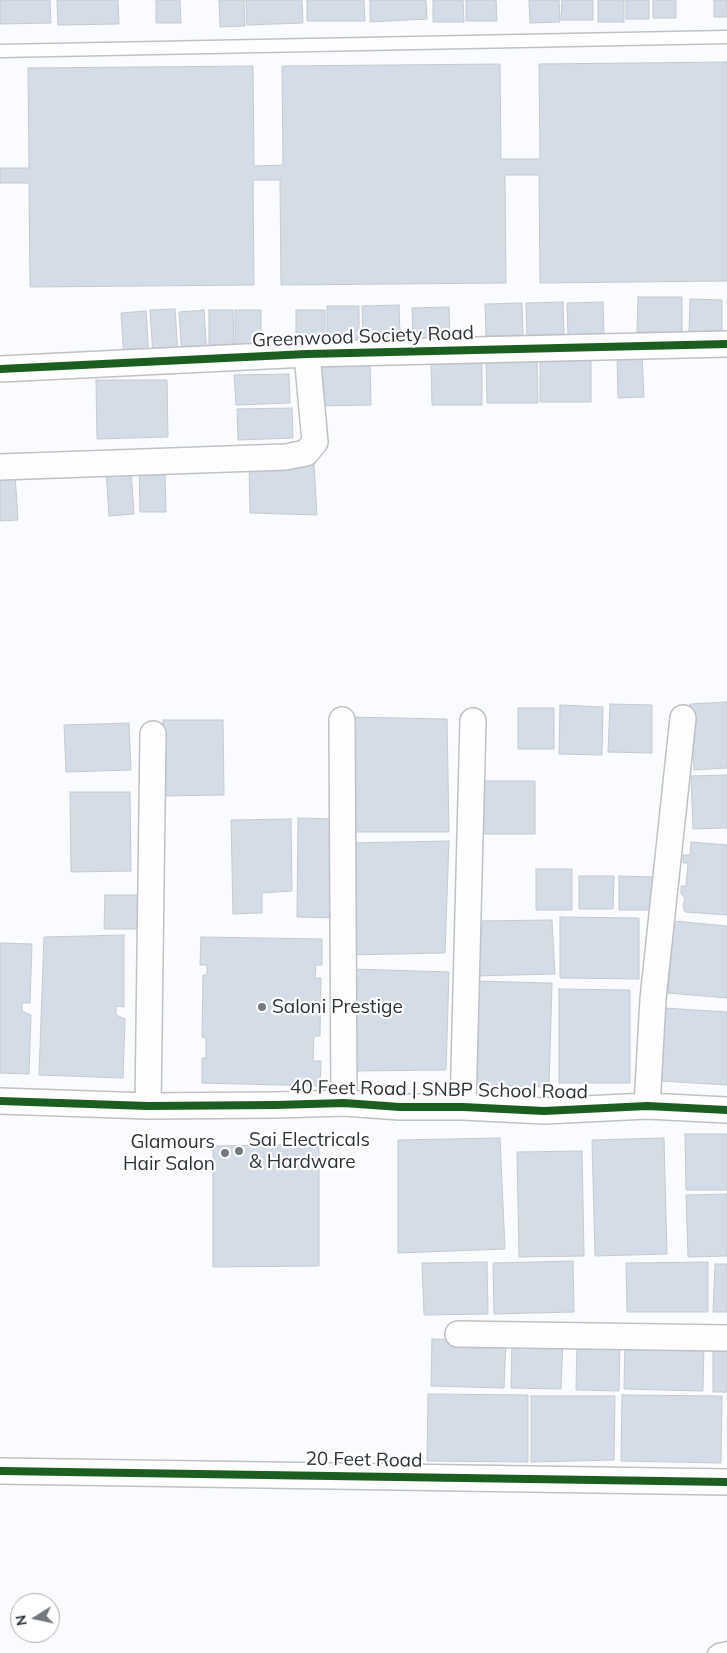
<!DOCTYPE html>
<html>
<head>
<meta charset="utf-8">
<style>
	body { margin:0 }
	#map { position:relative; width:727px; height:1653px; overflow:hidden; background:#f9fbfe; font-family:Mulish,sans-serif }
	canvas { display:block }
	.north { position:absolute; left:10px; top:1593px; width:50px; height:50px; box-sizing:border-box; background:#fff; border:1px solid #abadb0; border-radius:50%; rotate:260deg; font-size:14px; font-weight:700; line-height:20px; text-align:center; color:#2d323a }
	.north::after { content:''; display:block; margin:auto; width:18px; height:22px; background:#74787f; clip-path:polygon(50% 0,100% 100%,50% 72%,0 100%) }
</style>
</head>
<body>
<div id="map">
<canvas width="727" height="1653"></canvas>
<div class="north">N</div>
</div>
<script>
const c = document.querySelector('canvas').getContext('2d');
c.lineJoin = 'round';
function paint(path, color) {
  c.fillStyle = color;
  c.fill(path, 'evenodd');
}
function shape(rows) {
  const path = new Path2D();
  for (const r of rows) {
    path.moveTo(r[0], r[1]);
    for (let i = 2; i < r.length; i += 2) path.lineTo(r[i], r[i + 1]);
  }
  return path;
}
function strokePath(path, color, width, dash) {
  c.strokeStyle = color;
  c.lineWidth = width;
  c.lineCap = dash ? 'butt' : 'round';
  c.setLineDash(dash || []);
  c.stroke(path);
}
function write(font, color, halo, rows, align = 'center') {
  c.font = font + ' Mulish,sans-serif';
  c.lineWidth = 4.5;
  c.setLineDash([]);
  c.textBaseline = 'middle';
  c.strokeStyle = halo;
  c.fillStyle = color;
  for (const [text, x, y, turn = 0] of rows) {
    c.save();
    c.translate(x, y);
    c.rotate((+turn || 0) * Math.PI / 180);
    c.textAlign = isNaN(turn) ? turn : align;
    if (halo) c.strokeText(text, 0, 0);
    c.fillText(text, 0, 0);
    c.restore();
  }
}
const building = shape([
	[0,0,50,0,51,23,0,24,0,0],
	[57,0,118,0,119,24,58,25,57,0],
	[156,0,180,0,181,23,156,23,156,0],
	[219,0,244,0,245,26,220,27,219,0],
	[246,0,302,0,303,23,247,25,246,0],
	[307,0,364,0,365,21,307,21,307,0],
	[370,0,426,0,427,19,370,22,370,0],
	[433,0,463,0,464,22,433,22,433,0],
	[466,0,496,0,497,21,466,21,466,0],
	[529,0,559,0,560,22,530,23,529,0],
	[562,0,593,0,593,20,561,20,562,0],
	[598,0,624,0,624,22,598,22,598,0],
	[626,0,649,0,649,19,626,19,626,0],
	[653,0,676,0,676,18,653,18,653,0],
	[714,0,727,0,727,17,714,17,714,0],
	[727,62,727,281,540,283,539,175,505,175,506,283,281,285,280,180,253,180,254,285,30,287,29,183,0,183,0,168,29,168,28,68,253,66,254,166,283,165,282,66,500,64,501,159,540,159,539,64,727,62],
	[638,297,682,297,682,333,637,332,638,297],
	[690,299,722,300,722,334,689,333,690,299],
	[563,302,564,334,527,335,526,303,563,302],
	[603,302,604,333,568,335,567,303,603,302],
	[522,303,523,335,486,336,485,304,522,303],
	[399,305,400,337,363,338,362,306,399,305],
	[327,306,359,306,359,338,327,338,327,306],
	[449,307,450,339,413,340,412,308,449,307],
	[175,309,178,354,153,356,150,310,175,309],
	[204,310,207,356,182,358,179,312,204,310],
	[209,310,233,310,234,349,209,349,209,310],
	[235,310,261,310,261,350,235,350,235,310],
	[296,310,325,310,325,342,296,341,296,310],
	[146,311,149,357,124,359,121,313,146,311],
	[642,353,644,397,618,398,617,354,642,353],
	[591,357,591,402,540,402,540,358,591,357],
	[537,358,538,403,487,403,486,359,537,358],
	[370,360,371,405,315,406,321,384,321,362,370,360],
	[482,360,482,405,432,405,431,361,482,360],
	[289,374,290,403,236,405,234,375,289,374],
	[96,380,167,380,168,437,97,439,96,380],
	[292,408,293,438,238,440,237,409,292,408],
	[314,463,317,515,250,513,249,464,314,463],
	[131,469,134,514,109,516,106,470,131,469],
	[139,469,165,469,166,512,140,512,139,469],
	[15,474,18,520,0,521,0,475,15,474],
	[727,702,727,768,694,770,690,704,727,702],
	[610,704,652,705,652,753,608,752,610,704],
	[560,705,603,707,602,755,559,754,560,705],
	[518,708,554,708,554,749,518,749,518,708],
	[349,717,447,719,449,832,348,832,349,717],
	[163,720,223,720,224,795,163,796,163,720],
	[129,723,131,770,66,772,64,725,129,723],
	[727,775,727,828,693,829,691,776,727,775],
	[481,781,535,781,535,834,481,834,481,781],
	[70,792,130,792,131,871,71,872,70,792],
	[298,818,338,819,339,918,297,917,298,818],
	[291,819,292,891,262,893,262,913,233,914,231,820,291,819],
	[449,841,445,953,346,955,346,843,449,841],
	[691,842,727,845,727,915,685,912,683,906,685,898,681,894,681,886,686,886,688,863,683,863,683,855,690,855,691,842],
	[536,869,572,869,572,910,536,910,536,869],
	[579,876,614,876,613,909,579,909,579,876],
	[619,876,653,877,653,910,619,910,619,876],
	[105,895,139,895,139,929,104,929,105,895],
	[560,917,639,918,639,979,560,978,560,917],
	[552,920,555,974,474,976,478,921,552,920],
	[674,921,727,926,727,998,668,993,674,921],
	[124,935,124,1007,116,1006,116,1015,125,1019,123,1078,39,1075,44,937,124,935],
	[201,937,322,939,322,965,316,965,315,978,321,978,320,1036,314,1036,313,1061,321,1061,320,1086,202,1083,202,1058,206,1058,206,1038,202,1037,203,975,207,975,207,965,200,965,201,937],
	[0,943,32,944,30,1003,22,1003,22,1011,31,1015,29,1074,0,1073,0,943],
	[352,969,449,972,446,1070,351,1071,352,969],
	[473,981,552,983,549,1087,471,1085,473,981],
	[559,989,630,990,630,1083,559,1083,559,989],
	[665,1008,727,1012,727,1085,661,1081,665,1008],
	[685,1134,727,1134,727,1190,686,1190,685,1134],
	[500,1138,505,1249,398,1253,398,1140,500,1138],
	[664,1138,667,1254,595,1256,592,1140,664,1138],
	[319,1144,319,1266,213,1267,213,1146,319,1144],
	[582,1151,584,1256,519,1257,517,1152,582,1151],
	[727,1194,727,1256,688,1257,686,1195,727,1194],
	[573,1261,574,1312,494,1314,493,1263,573,1261],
	[487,1262,488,1314,424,1315,422,1263,487,1262],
	[708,1262,708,1312,627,1312,626,1263,708,1262],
	[715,1264,727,1264,727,1312,713,1312,715,1264],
	[432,1339,506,1341,504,1388,431,1386,432,1339],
	[512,1340,563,1341,561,1389,511,1388,512,1340],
	[625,1341,704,1343,703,1391,624,1389,625,1341],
	[577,1342,620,1343,619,1391,576,1390,577,1342],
	[713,1342,727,1342,727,1392,713,1392,713,1342],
	[428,1394,528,1395,528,1462,427,1461,428,1394],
	[622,1395,722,1396,721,1463,621,1461,622,1395],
	[531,1396,615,1396,614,1460,531,1462,531,1396]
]);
paint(building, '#d3dce7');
strokePath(building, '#c6cacf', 1);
const lane = shape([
	[0,51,727,37],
	[714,1653,718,1650,727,1648]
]);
const street = shape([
	[0,369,307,354,727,344],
	[0,467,285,457,306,453,315,442,307,354],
	[342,720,344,1103],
	[0,1101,148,1106,276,1105,344,1103,400,1107,463,1107,544,1111,647,1106,727,1110],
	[148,1106,153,734],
	[647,1106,653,999,683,718],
	[463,1107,473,721],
	[458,1334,727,1338],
	[0,1471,727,1482]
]);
strokePath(lane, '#bec1c6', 15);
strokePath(street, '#bec1c6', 28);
strokePath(lane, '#fefeff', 12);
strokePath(street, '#fefeff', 25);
strokePath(shape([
	[0,369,307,354,727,344],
	[0,1101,148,1106,276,1105,344,1103,400,1107,463,1107,544,1111,647,1106,727,1110],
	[0,1471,727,1482]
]), '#1b5e20', 8);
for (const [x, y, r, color] of [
	[262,1007,5,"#74787f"],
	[239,1151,5,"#74787f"],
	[225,1153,5,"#74787f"]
]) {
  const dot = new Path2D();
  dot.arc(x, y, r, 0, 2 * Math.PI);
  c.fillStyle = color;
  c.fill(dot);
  strokePath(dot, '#fff', 2);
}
write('19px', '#2d323a', '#fff', [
	["Greenwood Society Road",363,337,-2],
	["40 Feet Road | SNBP School Road",439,1090,1],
	["20 Feet Road",364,1460,1]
]);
write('19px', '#2d323a', '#fff', [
	["Saloni Prestige",272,1007],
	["Sai Electricals",249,1140],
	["& Hardware",249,1162],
	["Glamours",215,1142,"right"],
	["Hair Salon",215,1164,"right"]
], 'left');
</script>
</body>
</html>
